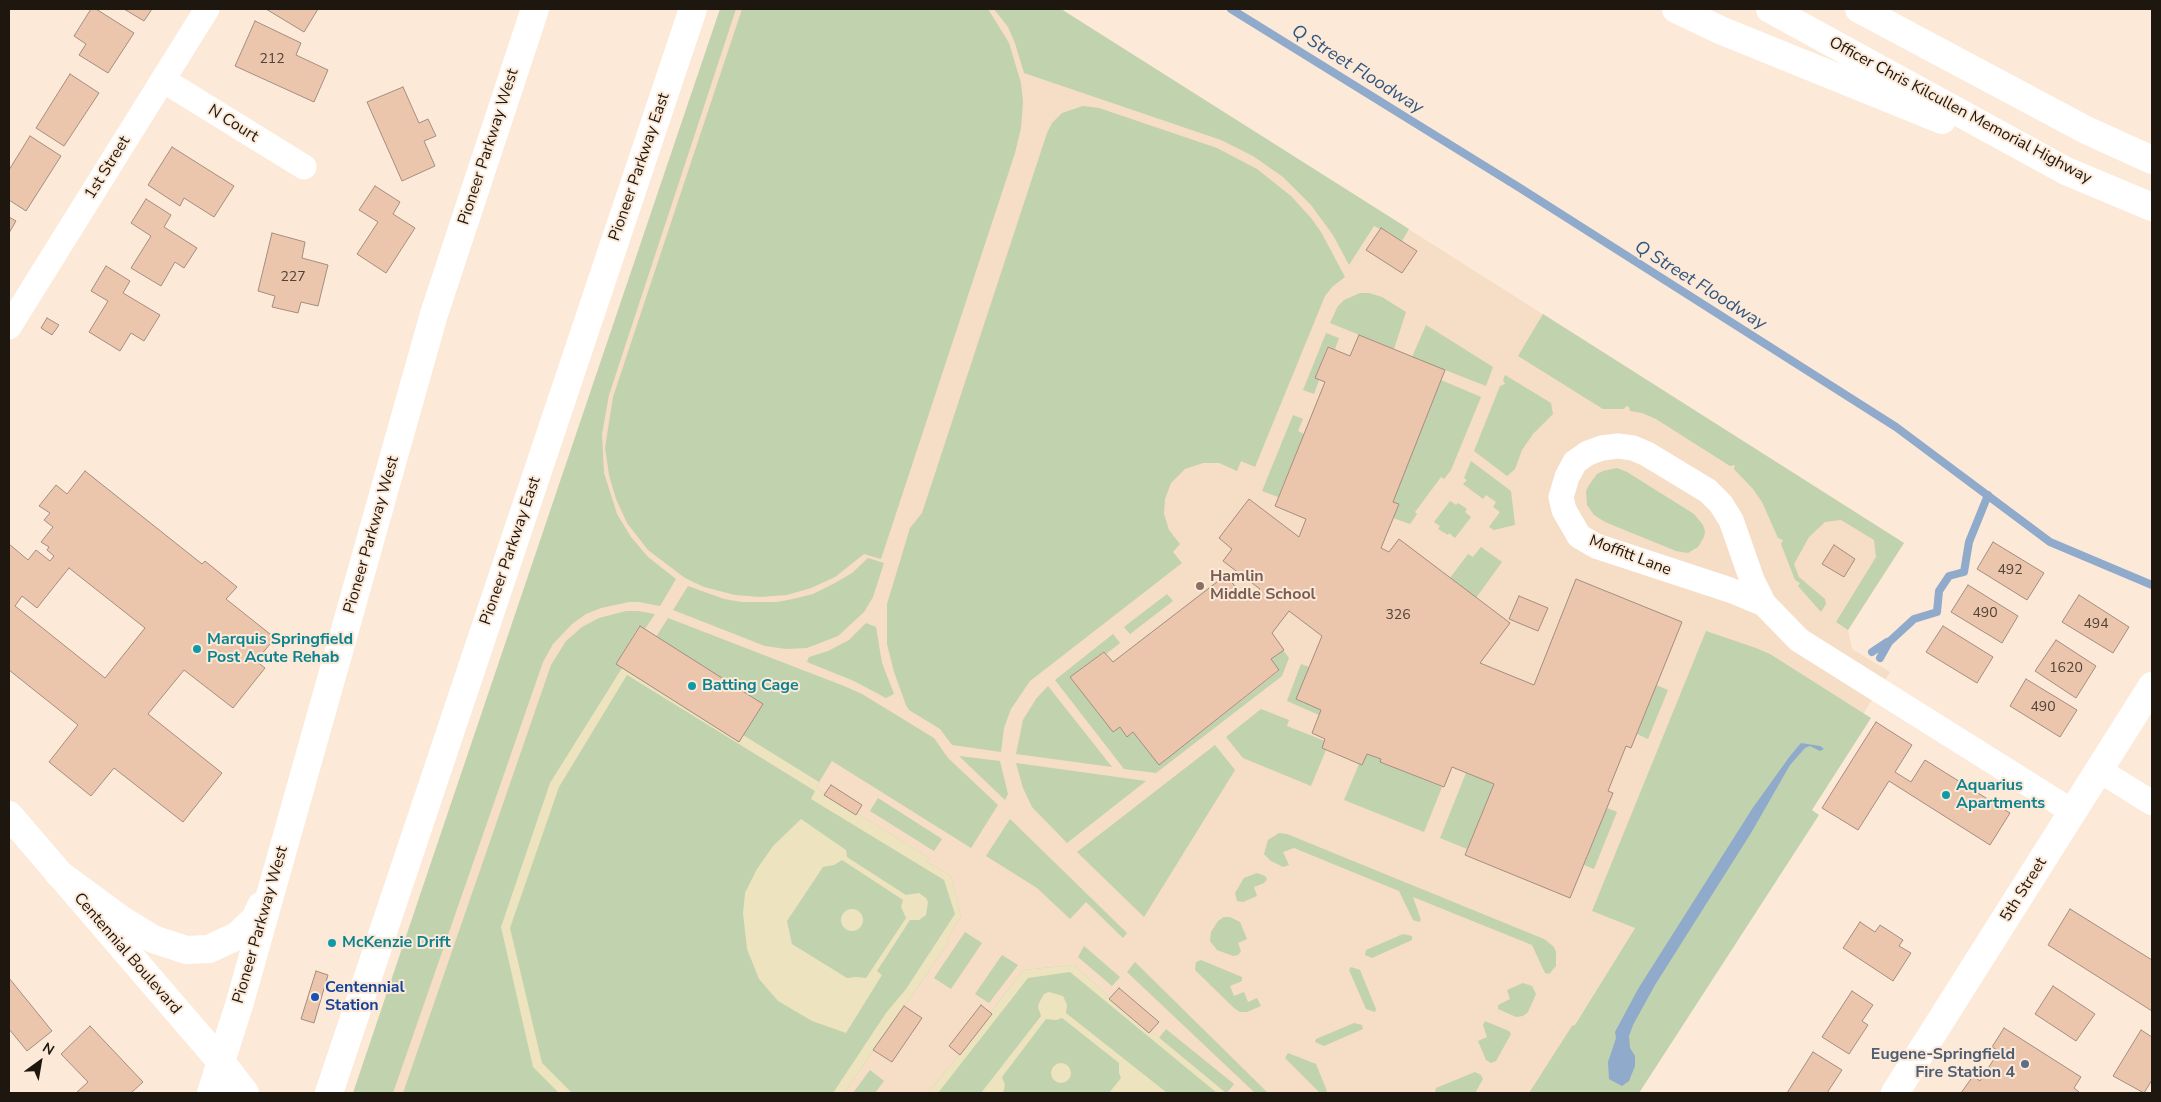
<!DOCTYPE html>
<html>
<head>
<meta charset="utf-8">
<style>
	body { margin:0 }
	#map { position:relative; width:2161px; height:1102px; overflow:hidden; background:#fce9d7; font-family:"Nunito Sans",sans-serif }
	canvas { display:block }
	.frame { position:absolute; inset:0; border:10px solid #1d1710; pointer-events:none }
	.north { position:absolute; left:15px; top:1037px; width:50px; height:50px; -webkit-text-stroke:4px #fce9d7; paint-order:stroke; rotate:32deg; font-size:14px; font-weight:700; line-height:20px; text-align:center; color:#1d1710 }
	.north::after { content:''; display:block; margin:auto; width:18px; height:22px; background:#1d1710; clip-path:polygon(50% 0,100% 100%,50% 72%,0 100%) }
</style>
</head>
<body>
<div id="map">
<canvas width="2161" height="1102"></canvas>
<div class="frame"></div>
<div class="north">N</div>
</div>
<script>
const c = document.querySelector('canvas').getContext('2d');
c.lineJoin = 'round';
function paint(path, color) {
  c.fillStyle = color;
  c.fill(path, 'evenodd');
}
function shape(rows) {
  const path = new Path2D();
  for (const r of rows) {
    if (r.length === 3) {
      path.moveTo(r[0] + r[2], r[1]);
      path.arc(r[0], r[1], r[2], 0, 2 * Math.PI);
      continue;
    }
    path.moveTo(r[0], r[1]);
    for (let i = 2; i < r.length; i += 2) path.lineTo(r[i], r[i + 1]);
  }
  return path;
}
function strokePath(path, color, width, dash) {
  c.strokeStyle = color;
  c.lineWidth = width;
  c.lineCap = dash ? 'butt' : 'round';
  c.setLineDash(dash || []);
  c.stroke(path);
}
function write(font, color, halo, rows, align = 'center') {
  c.font = font + ' "Nunito Sans",sans-serif';
  c.lineWidth = 4;
  c.setLineDash([]);
  c.textBaseline = 'middle';
  c.strokeStyle = halo;
  c.fillStyle = color;
  for (const [text, x, y, turn = 0] of rows) {
    c.save();
    c.translate(x, y);
    c.rotate((+turn || 0) * Math.PI / 180);
    c.textAlign = isNaN(turn) ? turn : align;
    if (halo) c.strokeText(text, 0, 0);
    c.fillText(text, 0, 0);
    c.restore();
  }
}
paint(shape([
	[720,9,1061,9,1904,543,1848,630,1852,649,1890,672,1863,714,1811,681,1783,687,1533,1093,353,1093]
]), '#f6ddc5');
paint(shape([
	[720,9,736,9,609,395,602,434,604,473,617,514,631,537,648,557,676,579,660,606,639,602,629,602,601,608,586,614,572,624,553,644,543,662,393,1093,353,1093],
	[742,9,988,9,1009,43,1021,83,1023,102,1021,128,1015,153,881,559,864,554,835,577,811,588,787,595,760,597,735,595,704,587,685,578,648,550,627,523,616,499,609,475,605,448,613,397],
	[994,9,1061,9,1409,229,1402,241,1381,228,1380,229,1374,226,1349,265,1333,235,1311,205,1283,177,1253,156,1221,140,1024,73,1015,43,1008,27],
	[1083,106,1099,108,1217,148,1257,169,1291,196,1311,218,1321,232,1345,277,1332,287,1325,296,1255,467,1241,461,1237,471,1219,463,1203,463,1185,469,1171,483,1165,499,1164,514,1169,530,1180,544,1173,552,1182,563,1030,681,1011,709,1004,728,1001,752,952,745,940,729,909,710,906,705,894,672,887,644,887,604,910,528,922,513,1047,133,1052,123,1062,113],
	[1360,293,1369,293,1382,297,1406,312,1394,349,1330,323,1338,306,1344,300],
	[1543,314,1904,543,1848,630,1836,622,1876,557,1874,540,1841,520,1825,522,1809,537,1794,564,1799,577,1825,599,1826,604,1821,612,1798,586,1800,583,1795,580,1781,544,1783,540,1778,538,1762,502,1753,489,1734,469,1735,465,1730,466,1656,419,1642,413,1630,411,1629,407,1626,406,1624,409,1603,409,1518,356],
	[1426,325,1493,367,1486,386,1412,357],
	[1326,333,1339,338,1335,349,1327,347,1315,378,1319,380,1314,394,1303,390],
	[1505,375,1551,403,1553,414,1533,434,1522,450,1515,469,1507,476,1474,451,1500,386,1505,384,1503,380],
	[1441,380,1481,397,1451,470,1444,479,1441,477,1415,512,1417,514,1410,524,1393,518,1399,504,1393,502],
	[1293,415,1303,419,1298,431,1304,434,1278,497,1262,491],
	[1471,461,1511,491,1515,525,1494,530,1489,527,1500,512,1493,507,1496,502,1486,495,1483,499,1463,484,1467,480,1464,478],
	[1617,468,1627,472,1694,514,1703,525,1705,531,1704,537,1698,547,1688,553,1676,551,1605,522,1594,515,1587,505,1586,491,1589,485,1597,474,1603,471],
	[1450,501,1456,505,1458,503,1467,509,1465,512,1471,517,1455,538,1449,533,1448,535,1438,529,1440,526,1434,522],
	[1481,547,1502,562,1476,598,1450,578,1468,554,1473,557],
	[868,558,884,563,873,597,864,612,838,636,807,648,786,649,765,646,673,610,688,586,724,599,742,602,777,602,793,599,813,594,835,583,852,573],
	[1167,594,1173,601,1130,634,1124,627],
	[626,611,638,611,655,614,645,629,639,626,616,664,739,742,763,704,656,637,668,618,844,686,862,694,934,738,948,758,998,805,971,848,832,761,816,787,856,815,857,813,929,858,927,862,951,876,961,917,946,940,949,942,844,1093,403,1093,551,665,566,641,582,627,599,618],
	[866,623,876,627,882,663,894,694,886,698,854,681,807,662,809,657,828,651,849,640],
	[1706,631,1756,648,1770,654,1871,718,1812,810,1819,815,1639,1093,1529,1093,1572,1026,1575,1025,1635,928,1592,911],
	[1113,634,1120,643,1106,654,1103,652,1070,677,1113,732,1120,727,1127,737,1133,732,1159,765,1279,671,1271,659,1283,650,1289,658,1282,676,1156,773,1124,769,1055,680],
	[1301,664,1309,667,1296,699,1321,710,1319,715,1287,701],
	[1656,685,1668,690,1648,739,1637,734],
	[1048,686,1112,767,1016,754,1023,720,1036,699],
	[1261,709,1289,720,1287,726,1325,741,1322,748,1326,750,1311,786,1243,758,1226,737],
	[1215,745,1235,770,1144,917,1077,852],
	[1367,754,1381,759,1381,762,1442,787,1424,832,1344,800,1359,764,1362,765],
	[959,756,1000,761,1008,794,1005,800],
	[1016,763,1146,781,1067,843,1032,807,1023,788],
	[1466,773,1494,784,1467,849,1440,838],
	[878,798,942,839,934,851,870,811],
	[1607,808,1617,812,1594,869,1584,865],
	[1010,819,1127,933,1123,938,1086,902,1070,919,1037,888,986,856],
	[1279,833,1287,834,1544,939,1554,947,1556,952,1556,966,1549,974,1545,973,1532,945,1413,897,1421,920,1419,922,1413,920,1399,891,1294,848,1283,852,1289,865,1283,867,1271,861,1264,854,1268,840],
	[1257,873,1265,876,1267,879,1264,883,1254,887,1257,896,1243,902,1237,901,1235,893,1244,878],
	[1224,917,1230,917,1240,922,1247,939,1238,943,1241,951,1238,955,1233,956,1217,950,1210,941,1211,932,1218,921],
	[965,932,982,943,951,989,934,978],
	[1403,934,1412,936,1412,940,1372,958,1365,955,1366,950],
	[1084,946,1120,977,1112,986,1078,957],
	[1002,955,1018,965,989,1003,975,994],
	[1201,960,1242,977,1242,981,1230,986,1234,996,1244,992,1248,1002,1257,998,1261,1006,1247,1012,1240,1012,1234,1008,1195,970,1196,962],
	[1135,962,1268,1093,1255,1093,1127,972],
	[1074,965,1149,1033,1151,1031,1159,1038,1166,1029,1234,1084,1227,1093,928,1093,992,1014,990,1013,1023,970],
	[1351,967,1360,970,1376,1009,1375,1012,1366,1009,1349,970],
	[1523,983,1532,986,1536,994,1528,1012,1523,1016,1516,1017,1498,1009,1498,1005,1510,999,1507,990],
	[1485,1021,1509,1031,1511,1034,1496,1061,1491,1063,1486,1060,1478,1041,1487,1037,1483,1025],
	[1354,1023,1362,1025,1363,1029,1324,1046,1315,1042,1316,1039],
	[1288,1053,1316,1064,1327,1091,1325,1093,1320,1093,1285,1058],
	[870,1070,884,1081,875,1093,853,1093],
	[1475,1072,1481,1075,1483,1079,1475,1093,1435,1093,1436,1088]
]), '#c1d2ae');
paint(shape([
	[622,668,739,742,743,735,819,782,816,787,856,815,857,813,929,858,927,862,951,876,961,917,946,940,949,942,844,1093,833,1093,886,1013,906,989,955,914,944,880,811,799,815,791,627,675,559,787,510,928,542,1063,572,1093,559,1093,533,1067,501,927,550,783],
	[801,819,846,850,847,857,906,895,919,893,926,898,928,902,926,915,919,920,910,920,877,971,882,975,846,1033,812,1021,778,1001,759,979,747,949,743,913,745,893,757,869,773,846],
	[842,860,903,900,901,907,906,918,866,978,856,977,847,978,792,944,787,921,823,867,834,865],
	[852,920,11],
	[1074,965,1149,1033,1151,1031,1226,1093,1217,1093,1070,972,1028,978,938,1093,928,1093,992,1014,990,1013,1023,970],
	[1049,992,1063,996,1067,1005,1066,1013,1166,1092,1166,1093,1109,1093,1121,1078,1119,1073,1119,1063,1062,1018,1056,1020,1046,1019,1002,1077,1005,1085,1003,1093,981,1093,1041,1016,1038,1007,1039,1003,1044,994],
	[1061,1073,10]
]), '#ede3be');
paint(shape([
	[1801,743,1820,746,1824,749,1820,751,1810,746,1805,748,1790,765,1751,833,1655,985,1633,1025,1629,1036,1630,1048,1635,1056,1635,1066,1629,1081,1622,1086,1609,1079,1608,1062,1616,1038,1615,1032,1638,989,1752,809,1790,756]
]), '#8faaca');
strokePath(shape([
	[1231,9,1520,188,1896,427,2050,542,2152,585],
	[1872,652,1887,642],
	[1880,658,1889,642,1914,619,1937,612,1939,591,1949,576,1964,572,1969,542,1988,495]
]), '#8faaca', 8);
const building = shape([
	[91,9,96,9,134,33,108,73,79,55,86,44,74,36,91,9],
	[124,9,152,9,144,21,124,9],
	[266,9,318,9,304,32,266,9],
	[255,21,301,43,296,55,328,70,314,102,235,66,255,21],
	[70,74,99,93,64,146,36,128,70,74],
	[403,87,419,123,428,119,436,136,424,141,435,166,402,181,367,102,403,87],
	[30,136,61,156,26,211,9,200,9,170,30,136],
	[172,147,234,186,214,217,184,198,180,206,148,185,172,147],
	[375,186,400,202,393,214,415,228,386,273,357,254,378,222,359,210,375,186],
	[146,199,171,215,164,227,197,248,184,268,175,262,161,286,131,268,151,236,131,223,146,199],
	[9,217,16,221,9,233,9,217],
	[1381,228,1417,251,1402,273,1366,250,1381,228],
	[272,233,305,242,302,258,328,265,318,306,301,302,298,313,272,307,275,296,258,291,272,233],
	[106,266,130,281,123,293,160,315,144,341,131,333,120,351,89,332,108,301,91,291,106,266],
	[47,318,59,325,52,335,41,328,47,318],
	[1359,335,1445,370,1393,502,1399,504,1381,548,1389,552,1399,539,1510,623,1480,663,1534,685,1576,579,1682,622,1631,748,1626,746,1608,791,1613,793,1570,898,1465,855,1494,784,1452,767,1444,787,1380,762,1381,759,1367,754,1362,765,1322,748,1325,739,1312,733,1321,710,1296,699,1322,636,1289,611,1272,633,1284,650,1271,659,1279,670,1159,765,1133,732,1127,737,1120,727,1113,732,1070,677,1104,652,1113,662,1226,575,1245,599,1260,589,1223,561,1232,549,1219,538,1249,499,1299,537,1306,519,1275,506,1325,382,1315,378,1328,347,1350,356,1359,335],
	[85,471,202,564,205,561,237,587,226,599,275,638,256,661,265,668,233,708,184,670,148,714,222,773,183,822,114,768,91,796,49,762,78,725,9,670,9,544,28,560,36,550,50,561,54,556,47,550,49,547,41,542,53,527,44,520,50,513,39,506,56,485,67,494,85,471],
	[69,568,145,628,105,678,15,606,22,596,37,608,69,568],
	[1993,542,2044,573,2027,600,1977,569,1993,542],
	[1834,545,1855,559,1844,577,1822,564,1834,545],
	[1968,585,2018,616,2002,643,1951,612,1968,585],
	[2079,595,2129,627,2113,653,2062,622,2079,595],
	[1519,596,1548,608,1538,631,1509,619,1519,596],
	[640,626,763,704,739,742,616,664,640,626],
	[1943,626,1993,657,1977,683,1926,652,1943,626],
	[2056,640,2096,666,2076,698,2035,671,2056,640],
	[2026,679,2077,710,2060,737,2010,706,2026,679],
	[1876,722,1912,745,1895,772,1911,782,1925,760,2010,813,1990,845,1889,781,1858,830,1822,808,1876,722],
	[831,785,862,805,856,815,824,795,831,785],
	[2070,909,2152,960,2152,1011,2048,945,2070,909],
	[1860,922,1875,932,1880,925,1903,940,1899,946,1911,953,1893,981,1843,948,1860,922],
	[316,971,328,975,314,1023,301,1019,316,971],
	[9,978,52,1031,27,1051,9,1029,9,978],
	[2053,986,2095,1014,2076,1041,2035,1014,2053,986],
	[1119,988,1159,1022,1149,1033,1109,999,1119,988],
	[1852,991,1873,1005,1862,1021,1868,1025,1849,1054,1822,1037,1852,991],
	[981,1005,992,1014,960,1055,949,1046,981,1005],
	[904,1006,922,1018,892,1062,873,1050,904,1006],
	[90,1026,143,1082,131,1093,76,1093,88,1082,61,1054,90,1026],
	[2004,1028,2081,1077,2074,1088,2079,1092,2078,1093,1961,1093,1973,1076,1980,1081,1999,1051,1992,1047,2004,1028],
	[2141,1030,2152,1037,2152,1080,2144,1093,2113,1076,2141,1030],
	[1813,1052,1842,1070,1827,1093,1787,1093,1813,1052]
]);
paint(building, '#ebc5ac');
strokePath(building, '#a38e81', 1);
strokePath(shape([
	[163,80,304,167],
	[9,327,207,9],
	[1764,604,1752,580,1731,520,1721,504,1708,491,1647,454,1633,448,1618,446,1602,448,1588,453,1575,462,1567,477,1561,497,1564,510,1579,536,1596,546,1730,590,1764,604,1799,640,2073,812],
	[2099,770,2152,803]
]), '#fff', 25);
strokePath(shape([
	[9,815,222,1063,245,1093],
	[1895,1093,2152,686]
]), '#fff', 28);
strokePath(shape([
	[58,873,122,920,153,939,186,950,209,949,237,936,255,919,261,906],
	[211,1093,240,1002,434,314,535,9],
	[329,1093,693,9]
]), '#fff', 28);
strokePath(shape([
	[1676,9,1720,30,1942,120],
	[1770,9,2066,171,2152,207],
	[1859,9,2086,130,2152,160]
]), '#fff', 28);
for (const [x, y, r, color] of [
	[1200,586,5,"#8d6e63"],
	[197,649,5,"#0f9aa8"],
	[692,686,5,"#0f9aa8"],
	[1946,795,5,"#0f9aa8"],
	[332,943,5,"#0f9aa8"],
	[315,997,5,"#1a4fb4"],
	[2025,1064,5,"#5c6f8a"]
]) {
  const dot = new Path2D();
  dot.arc(x, y, r, 0, 2 * Math.PI);
  c.fillStyle = color;
  c.fill(dot);
  strokePath(dot, '#fce9d7', 2);
}
write('14px', '#504237', null, [
	["212",272,60],
	["227",293,278],
	["492",2010,571],
	["490",1985,614],
	["326",1398,616],
	["494",2096,625],
	["1620",2066,669],
	["490",2043,708]
]);
write('16px', '#1d1710', '#fce9d7', [
	["Officer Chris Kilcullen Memorial Highway",1960,111,28],
	["N Court",233,124,32],
	["Pioneer Parkway West",489,147,-72],
	["Pioneer Parkway East",640,167,-71],
	["1st Street",108,168,-58],
	["Pioneer Parkway West",372,535,-74],
	["Pioneer Parkway East",511,551,-71],
	["Moffitt Lane",1630,556,21],
	["5th Street",2024,890,-58],
	["Pioneer Parkway West",261,925,-74],
	["Centennial Boulevard",127,954,49]
]);
write('bold 16px', '#785e54', '#fce9d7', [
	["Hamlin",1210,577],
	["Middle School",1210,595]
], 'left');
write('bold 16px', '#0d838f', '#fce9d7', [
	["Marquis Springfield",207,640],
	["Post Acute Rehab",207,658],
	["Batting Cage",702,686],
	["Aquarius",1956,786],
	["Apartments",1956,804],
	["McKenzie Drift",342,943]
], 'left');
write('bold 16px', '#164399', '#fce9d7', [
	["Centennial",325,988],
	["Station",325,1006]
], 'left');
write('bold 16px', '#4e5e75', '#fce9d7', [
	["Eugene-Springfield",2015,1055],
	["Fire Station 4",2015,1073]
], 'right');
write('italic 18px', '#2f5581', '#fce9d7', [
	["Q Street Floodway",1357,70,32],
	["Q Street Floodway",1700,286,32]
]);
</script>
</body>
</html>
